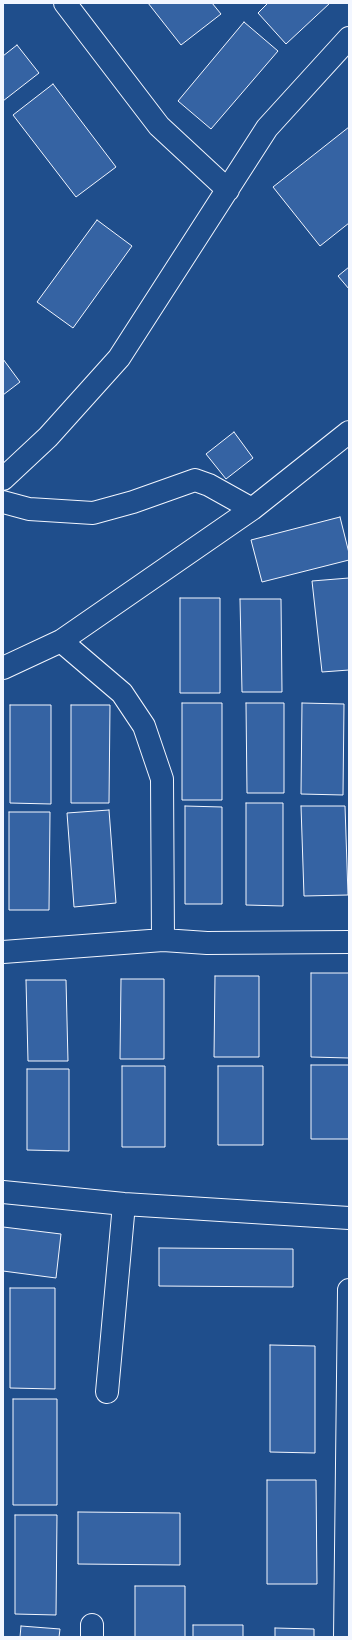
<!DOCTYPE html>
<html>
<head>
<meta charset="utf-8">
<style>
	body { margin:0 }
	#map { position:relative; width:352px; height:1640px; overflow:hidden; background:#1f4e8c; font-family:"Open Sans",sans-serif }
	canvas { display:block }
	.frame { position:absolute; inset:0; border:4px solid #f2f6ff; pointer-events:none }
</style>
</head>
<body>
<div id="map">
<canvas width="352" height="1640"></canvas>
<div class="frame"></div>
</div>
<script>
const c = document.querySelector('canvas').getContext('2d');
c.lineJoin = 'round';
function paint(path, color) {
  c.fillStyle = color;
  c.fill(path, 'evenodd');
}
function shape(rows) {
  const path = new Path2D();
  for (const r of rows) {
    path.moveTo(r[0], r[1]);
    for (let i = 2; i < r.length; i += 2) path.lineTo(r[i], r[i + 1]);
  }
  return path;
}
function strokePath(path, color, width, dash) {
  c.strokeStyle = color;
  c.lineWidth = width;
  c.lineCap = dash ? 'butt' : 'round';
  c.setLineDash(dash || []);
  c.stroke(path);
}
const building = shape([
	[148,3,212,3,221,14,181,45,148,3],
	[268,3,330,3,286,44,258,13,268,3],
	[244,22,278,51,211,129,178,101,244,22],
	[17,45,39,73,3,101,3,56,17,45],
	[53,84,116,167,76,197,13,115,53,84],
	[349,127,349,223,320,246,273,187,349,127],
	[97,220,132,246,73,328,37,302,97,220],
	[349,267,349,289,338,276,349,267],
	[3,359,20,382,3,395,3,359],
	[234,432,253,458,226,479,206,454,234,432],
	[340,517,349,553,349,560,262,582,251,540,340,517],
	[349,578,349,670,322,672,312,581,349,578],
	[180,598,220,598,220,693,180,693,180,598],
	[240,599,281,599,282,692,242,692,240,599],
	[182,703,222,703,222,800,182,800,182,703],
	[246,703,284,703,284,793,247,793,246,703],
	[302,703,344,704,343,795,301,794,302,703],
	[10,705,51,705,51,804,10,803,10,705],
	[71,705,110,705,109,803,71,803,71,705],
	[246,803,283,803,283,906,246,905,246,803],
	[185,806,222,807,222,904,185,904,185,806],
	[301,806,345,806,348,895,304,896,301,806],
	[109,810,116,903,74,907,67,813,109,810],
	[9,812,50,812,49,910,9,910,9,812],
	[311,973,349,973,349,1058,311,1057,311,973],
	[215,976,259,976,259,1057,214,1057,215,976],
	[121,979,164,979,164,1059,120,1059,121,979],
	[26,980,66,980,68,1061,28,1061,26,980],
	[311,1065,349,1065,349,1139,311,1139,311,1065],
	[122,1066,165,1066,165,1147,122,1147,122,1066],
	[218,1066,263,1066,263,1145,218,1145,218,1066],
	[27,1069,69,1069,69,1151,27,1150,27,1069],
	[3,1227,61,1234,56,1278,3,1271,3,1227],
	[159,1248,293,1249,293,1287,159,1286,159,1248],
	[10,1288,55,1288,55,1389,10,1388,10,1288],
	[270,1345,315,1346,315,1453,270,1452,270,1345],
	[13,1399,57,1399,57,1505,13,1505,13,1399],
	[267,1480,316,1480,317,1584,267,1584,267,1480],
	[78,1512,180,1513,180,1565,78,1564,78,1512],
	[15,1515,57,1515,56,1615,15,1614,15,1515],
	[135,1586,185,1586,185,1637,135,1637,135,1586],
	[193,1625,243,1625,243,1637,193,1637,193,1625],
	[21,1626,60,1629,59,1637,20,1637,21,1626],
	[275,1628,314,1629,314,1637,275,1637,275,1628]
]);
paint(building, '#3563a3');
strokePath(building, '#f2f6ff', 1);
const minor = shape([
	[65,3,159,126,228,190],
	[3,479,48,437,119,358,267,128,349,38],
	[3,502,29,509,93,513,133,502,195,480,209,485,252,509],
	[61,641,122,693,144,726,162,779,163,940],
	[3,668,61,641,252,509,349,432],
	[3,952,163,940,207,943,349,942],
	[3,1192,124,1204,349,1218],
	[107,1392,124,1204],
	[92,1637,92,1625],
	[345,1637,349,1290]
]);
strokePath(minor, '#f2f6ff', 24);
strokePath(minor, '#1f4e8c', 22);
</script>
</body>
</html>
